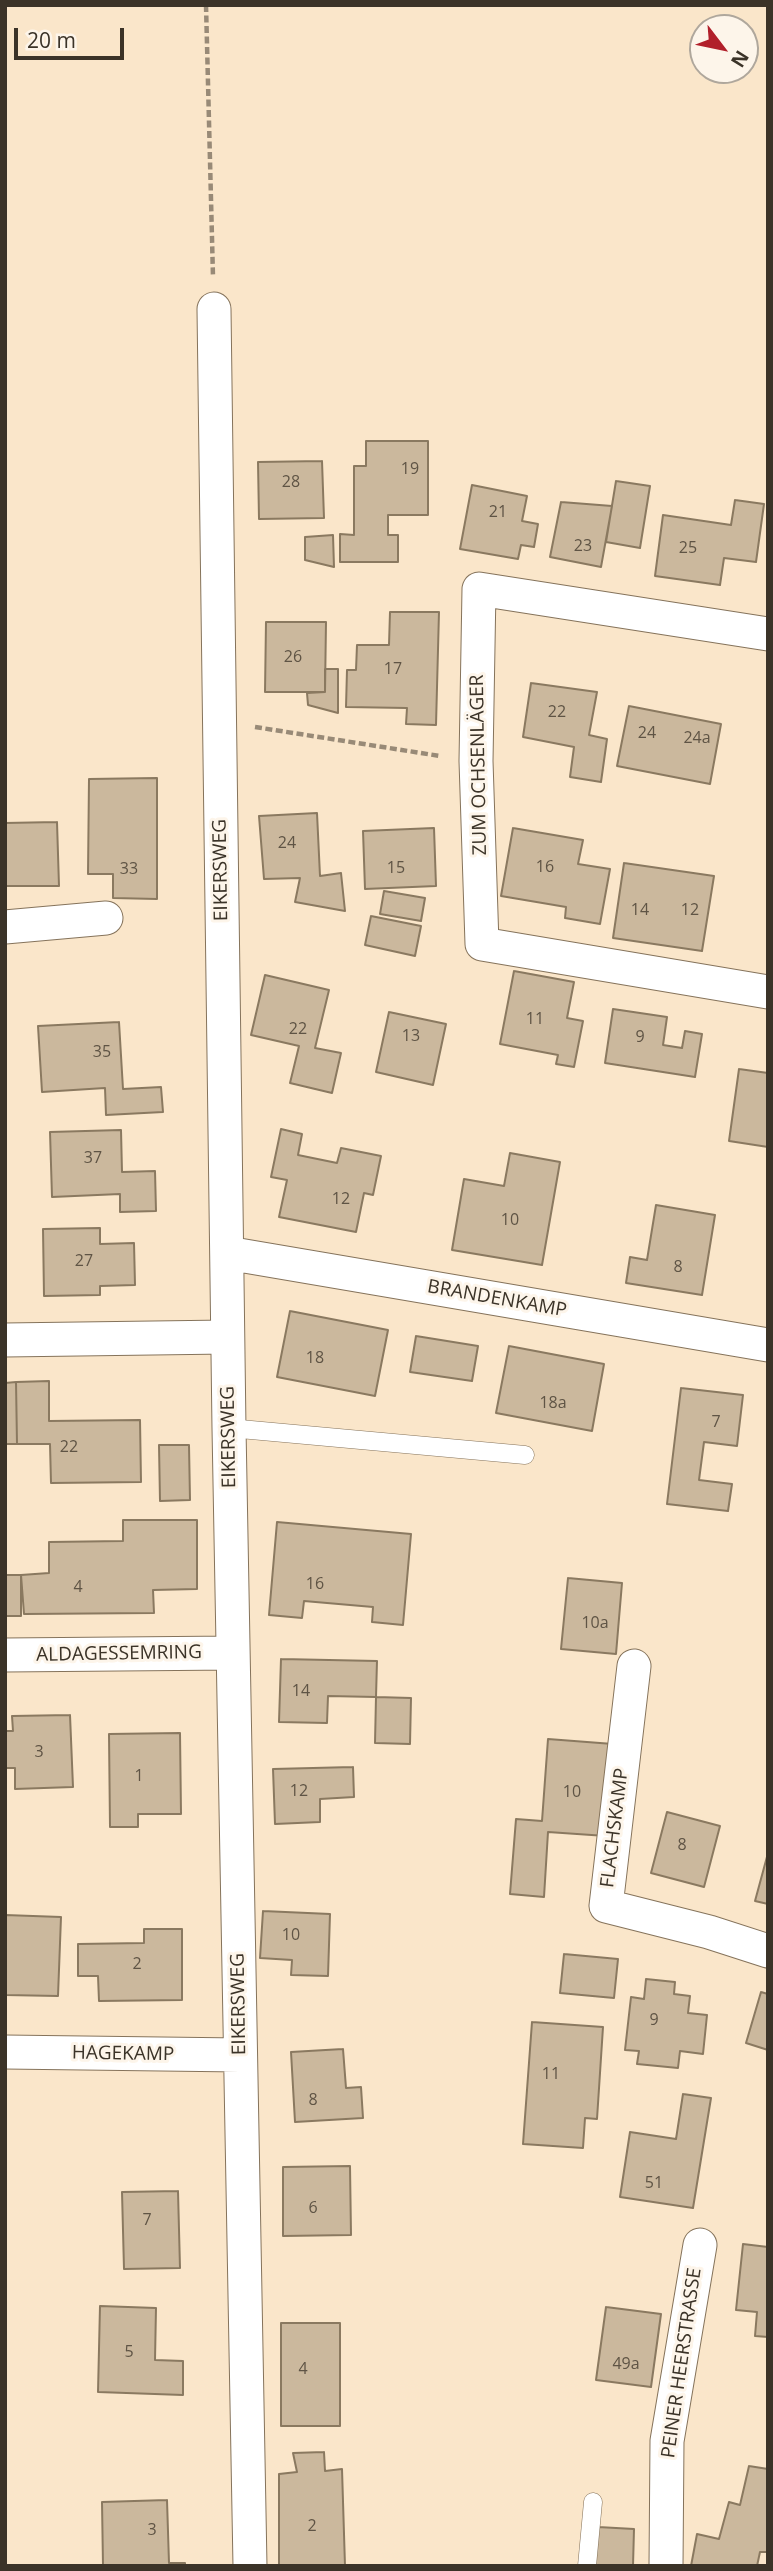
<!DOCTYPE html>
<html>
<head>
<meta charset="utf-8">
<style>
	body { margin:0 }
	#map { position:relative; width:773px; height:2571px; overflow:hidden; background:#fae6ca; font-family:"Open Sans",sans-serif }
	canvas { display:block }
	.frame { position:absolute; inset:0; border:7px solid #3b3328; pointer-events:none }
	.north { position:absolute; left:689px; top:14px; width:70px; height:70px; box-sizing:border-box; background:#fdf5ea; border:2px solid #afa79c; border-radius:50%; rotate:122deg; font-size:19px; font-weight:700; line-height:28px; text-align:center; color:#3b3328 }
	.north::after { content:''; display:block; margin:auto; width:24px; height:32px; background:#b11f2a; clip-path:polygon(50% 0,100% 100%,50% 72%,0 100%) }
	.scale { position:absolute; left:14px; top:28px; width:110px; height:32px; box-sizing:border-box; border:4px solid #3b3328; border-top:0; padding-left:9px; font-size:21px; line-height:24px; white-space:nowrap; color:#3b3328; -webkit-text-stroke:5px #fdf5ea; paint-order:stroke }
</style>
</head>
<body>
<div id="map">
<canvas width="773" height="2571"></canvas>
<div class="frame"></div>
<div class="north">N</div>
<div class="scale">20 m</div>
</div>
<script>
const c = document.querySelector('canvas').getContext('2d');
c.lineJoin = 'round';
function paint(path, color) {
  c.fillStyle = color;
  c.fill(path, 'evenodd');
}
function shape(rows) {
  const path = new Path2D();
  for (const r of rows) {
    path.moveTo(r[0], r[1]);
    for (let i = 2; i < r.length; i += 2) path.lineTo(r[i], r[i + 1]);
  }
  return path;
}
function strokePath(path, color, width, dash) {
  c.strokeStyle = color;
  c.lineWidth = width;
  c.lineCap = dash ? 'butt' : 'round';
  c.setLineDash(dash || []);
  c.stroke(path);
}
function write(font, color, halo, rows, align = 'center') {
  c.font = font + ' "Open Sans",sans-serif';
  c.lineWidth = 6;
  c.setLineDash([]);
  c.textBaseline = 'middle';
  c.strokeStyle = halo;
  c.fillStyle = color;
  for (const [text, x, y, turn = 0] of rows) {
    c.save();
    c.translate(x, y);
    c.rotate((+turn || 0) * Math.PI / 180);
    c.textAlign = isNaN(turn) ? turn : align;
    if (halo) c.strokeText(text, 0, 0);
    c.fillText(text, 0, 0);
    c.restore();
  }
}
const building = shape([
	[366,441,428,441,428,515,388,515,388,535,398,535,398,562,340,562,340,534,354,535,354,466,366,466,366,441],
	[322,461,324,518,259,519,258,462,322,461],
	[616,481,650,486,640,548,606,542,616,481],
	[472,485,527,496,522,521,538,524,534,547,521,545,518,559,460,549,472,485],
	[735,500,764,504,756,562,724,558,720,585,655,576,663,515,731,525,735,500],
	[561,502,612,506,601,567,550,557,561,502],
	[333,535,334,567,305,560,305,537,333,535],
	[390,612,439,612,436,725,406,724,407,708,346,707,347,670,356,670,357,645,389,645,390,612],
	[266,622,326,622,325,692,265,692,266,622],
	[325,669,338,669,338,713,308,705,307,693,325,692,325,669],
	[531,683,597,692,589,735,607,739,601,782,570,777,574,747,523,737,531,683],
	[629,706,721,724,710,784,617,766,629,706],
	[157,778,157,899,113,898,113,874,88,874,89,779,157,778],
	[317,813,320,876,341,873,345,911,295,902,300,878,264,879,259,816,317,813],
	[57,822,59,886,5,886,5,823,57,822],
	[434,828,436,886,365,889,363,831,434,828],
	[513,828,583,840,578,864,610,869,600,924,565,918,566,907,501,896,513,828],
	[624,863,714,876,702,951,613,938,624,863],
	[384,891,425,898,421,921,380,914,384,891],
	[371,916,421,926,415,956,365,945,371,916],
	[514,971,574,982,567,1018,583,1021,574,1067,556,1064,558,1055,500,1044,514,971],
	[265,975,329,990,315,1048,341,1053,332,1093,290,1083,299,1046,251,1035,265,975],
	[613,1009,667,1017,663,1045,682,1048,685,1031,702,1034,695,1077,605,1063,613,1009],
	[389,1012,446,1024,433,1085,376,1072,389,1012],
	[119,1022,123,1089,161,1087,163,1112,106,1115,105,1088,42,1092,38,1026,119,1022],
	[739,1069,768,1073,768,1147,729,1141,739,1069],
	[281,1129,302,1134,298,1155,337,1163,341,1148,381,1156,373,1195,364,1193,356,1232,279,1217,287,1180,271,1177,281,1129],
	[121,1130,122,1172,155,1171,156,1211,120,1212,120,1194,52,1197,50,1132,121,1130],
	[510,1153,560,1162,542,1265,452,1250,464,1179,504,1186,510,1153],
	[656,1205,715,1215,702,1295,626,1283,630,1257,647,1260,656,1205],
	[100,1228,100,1244,134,1243,135,1285,100,1286,100,1295,44,1296,43,1229,100,1228],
	[290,1311,388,1330,375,1396,277,1377,290,1311],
	[416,1336,478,1346,472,1381,410,1372,416,1336],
	[509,1346,604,1364,592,1431,496,1413,509,1346],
	[49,1381,49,1421,140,1420,141,1482,51,1483,50,1444,17,1444,16,1382,49,1381],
	[16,1382,17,1444,5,1444,5,1383,16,1382],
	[681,1388,743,1395,737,1446,704,1442,699,1480,732,1484,728,1511,667,1504,681,1388],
	[159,1445,189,1445,190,1500,160,1501,159,1445],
	[123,1520,197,1520,197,1589,153,1590,154,1613,24,1614,21,1575,49,1573,49,1542,123,1541,123,1520],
	[277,1522,411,1534,403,1625,372,1622,373,1607,304,1601,302,1618,269,1615,277,1522],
	[5,1575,21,1575,21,1616,5,1616,5,1575],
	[568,1578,622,1583,616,1654,561,1649,568,1578],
	[281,1659,377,1661,376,1697,328,1696,327,1723,279,1722,281,1659],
	[376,1697,411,1698,410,1744,375,1743,376,1697],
	[70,1715,73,1787,15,1789,15,1768,5,1768,5,1731,13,1731,12,1716,70,1715],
	[180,1733,181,1814,138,1814,138,1827,110,1827,109,1734,180,1733],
	[548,1739,613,1744,606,1836,548,1832,544,1897,510,1894,516,1819,542,1821,548,1739],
	[353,1767,354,1797,320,1799,320,1822,275,1824,273,1769,353,1767],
	[667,1812,720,1826,704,1887,651,1873,667,1812],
	[768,1853,768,1904,755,1901,768,1853],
	[263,1911,330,1914,328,1976,291,1975,292,1960,260,1958,263,1911],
	[5,1915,61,1917,58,1996,5,1995,5,1915],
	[144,1929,182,1929,182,2000,99,2001,98,1976,78,1976,78,1944,144,1943,144,1929],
	[564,1954,618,1959,614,1998,560,1993,564,1954],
	[646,1979,675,1982,674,1994,690,1996,688,2013,707,2015,703,2054,680,2051,678,2068,637,2064,639,2051,625,2050,631,1997,644,1999,646,1979],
	[761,1992,768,1994,768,2050,746,2043,761,1992],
	[532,2022,603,2027,597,2119,585,2118,583,2148,523,2144,532,2022],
	[343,2049,346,2088,361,2087,363,2118,295,2122,291,2052,343,2049],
	[683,2094,711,2098,693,2208,620,2197,630,2132,676,2139,683,2094],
	[350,2166,351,2235,283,2236,283,2167,350,2166],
	[178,2191,180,2268,124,2269,122,2192,178,2191],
	[743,2244,768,2247,768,2337,755,2336,757,2312,736,2310,743,2244],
	[100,2306,156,2308,155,2360,183,2361,183,2395,98,2392,100,2306],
	[606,2307,661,2314,651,2387,596,2380,606,2307],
	[281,2323,340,2323,340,2426,281,2426,281,2323],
	[324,2452,325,2471,342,2469,345,2566,279,2566,279,2474,297,2472,293,2453,324,2452],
	[749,2466,768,2469,768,2552,760,2552,757,2566,691,2566,697,2534,719,2539,729,2502,740,2505,749,2466],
	[167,2500,169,2563,185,2563,185,2566,103,2566,102,2502,167,2500],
	[598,2527,634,2529,633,2566,595,2566,598,2527]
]);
paint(building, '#cbb89d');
strokePath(building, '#8a7960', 2);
const service = shape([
	[229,1428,525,1455],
	[587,2566,593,2502]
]);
const minor = shape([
	[214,309,229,1428,250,2566],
	[768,634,479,589,476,761,482,944,768,992],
	[5,927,106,918],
	[227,1253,768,1345],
	[5,1340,227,1337],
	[5,1655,233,1653],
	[634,1666,606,1906,709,1932,768,1951],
	[5,2052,240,2055],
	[666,2566,667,2441,700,2245]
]);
strokePath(service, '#85735b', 19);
strokePath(minor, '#85735b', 35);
strokePath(shape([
	[206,5,213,277],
	[255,727,440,756]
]), '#988a77', 4.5, [7, 3.5]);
strokePath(service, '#fff', 18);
strokePath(minor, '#fff', 33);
write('16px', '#5f5445', null, [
	["19",410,469],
	["28",291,482],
	["21",498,512],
	["23",583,546],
	["25",688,548],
	["26",293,657],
	["17",393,669],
	["22",557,712],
	["24",647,733],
	["24a",697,738],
	["24",287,843],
	["16",545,867],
	["15",396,868],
	["33",129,869],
	["14",640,910],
	["12",690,910],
	["11",535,1019],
	["22",298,1029],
	["13",411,1036],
	["9",640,1037],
	["35",102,1052],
	["37",93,1158],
	["12",341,1199],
	["10",510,1220],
	["27",84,1261],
	["8",678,1267],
	["18",315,1358],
	["18a",553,1403],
	["7",716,1422],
	["22",69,1447],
	["16",315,1584],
	["4",78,1587],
	["10a",595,1623],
	["14",301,1691],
	["3",39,1752],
	["1",139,1776],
	["12",299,1791],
	["10",572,1792],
	["8",682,1845],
	["10",291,1935],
	["2",137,1964],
	["9",654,2020],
	["11",551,2074],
	["8",313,2100],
	["51",654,2183],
	["6",313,2208],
	["7",147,2220],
	["5",129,2352],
	["49a",626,2364],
	["4",303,2369],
	["2",312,2526],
	["3",152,2530]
]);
write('19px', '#3b3328', '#fdf5ea', [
	["ZUM OCHSENLÄGER",479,765,-91],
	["EIKERSWEG",221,870,-91],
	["BRANDENKAMP",497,1299,10],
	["EIKERSWEG",229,1437,-91],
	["ALDAGESSEMRING",119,1654,-1],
	["FLACHSKAMP",615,1828,-83],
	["EIKERSWEG",239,2004,-91],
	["HAGEKAMP",123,2054,1],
	["PEINER HEERSTRASSE",682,2363,-82]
]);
</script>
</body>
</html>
